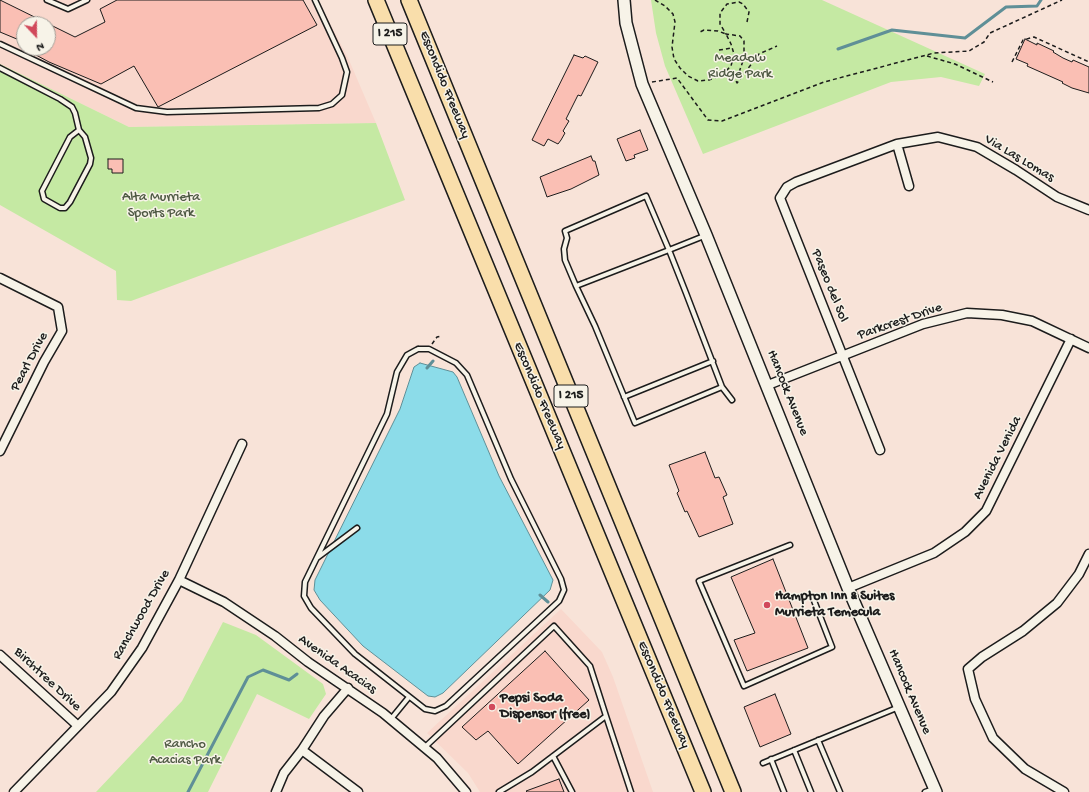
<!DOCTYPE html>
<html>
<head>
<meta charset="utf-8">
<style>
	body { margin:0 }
	#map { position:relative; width:1089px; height:792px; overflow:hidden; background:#f8e3d8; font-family:"Gochi Hand",sans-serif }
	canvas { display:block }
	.north { position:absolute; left:16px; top:16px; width:40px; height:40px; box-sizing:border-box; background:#f7f3e8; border:1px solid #9f9d96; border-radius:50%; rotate:158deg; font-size:11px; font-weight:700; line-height:16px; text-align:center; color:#1c1c1c }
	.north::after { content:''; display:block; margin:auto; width:14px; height:18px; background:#d1495b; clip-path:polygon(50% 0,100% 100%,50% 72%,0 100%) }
</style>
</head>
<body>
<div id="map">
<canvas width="1089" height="792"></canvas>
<div class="north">N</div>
</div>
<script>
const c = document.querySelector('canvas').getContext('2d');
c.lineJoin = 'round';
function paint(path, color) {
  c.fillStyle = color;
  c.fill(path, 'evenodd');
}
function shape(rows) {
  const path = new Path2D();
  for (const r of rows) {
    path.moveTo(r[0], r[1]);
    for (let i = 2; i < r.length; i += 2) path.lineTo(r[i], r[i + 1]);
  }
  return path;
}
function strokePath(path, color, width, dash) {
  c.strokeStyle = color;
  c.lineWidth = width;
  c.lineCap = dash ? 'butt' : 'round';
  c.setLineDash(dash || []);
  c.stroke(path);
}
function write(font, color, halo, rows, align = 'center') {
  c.font = font + ' "Gochi Hand",sans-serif';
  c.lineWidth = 3;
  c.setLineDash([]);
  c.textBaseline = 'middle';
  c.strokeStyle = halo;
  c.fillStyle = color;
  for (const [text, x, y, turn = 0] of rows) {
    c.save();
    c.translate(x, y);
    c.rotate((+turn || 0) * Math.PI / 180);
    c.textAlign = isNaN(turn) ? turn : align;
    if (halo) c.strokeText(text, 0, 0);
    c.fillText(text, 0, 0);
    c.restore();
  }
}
paint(shape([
	[0,0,318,0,349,60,376,123,129,127,0,64],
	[24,24,48,24,48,48,24,48],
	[561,609,602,652,613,677,653,792,480,792,468,773,427,733]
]), '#f9d8cd');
paint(shape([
	[651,0,822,0,985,74,979,86,941,77,891,82,703,154,665,66,656,33],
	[0,64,129,127,376,123,405,200,131,301,117,300,116,271,0,205],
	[223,622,256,635,323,684,326,694,309,719,257,694,208,792,96,792,182,701]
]), '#c5e9a3');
const water = shape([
	[420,363,453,372,457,377,499,476,553,580,550,590,443,693,435,697,428,696,363,646,320,600,314,590,315,580,400,409,414,367,420,363]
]);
paint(water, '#8cdce9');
strokePath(water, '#5f8f97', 1);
strokePath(shape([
	[838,49,892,30,965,38,1006,7,1037,6,1041,0],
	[427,368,433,361],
	[540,595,548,602],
	[188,792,248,677,263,670,289,680,297,674]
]), '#5f8f97', 3);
const building = shape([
	[0,0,75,37,105,22,100,9,117,0,303,0,317,25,158,107,134,66,101,84,49,62,23,48,48,48,48,24,24,24,24,42,0,32,0,0],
	[1025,39,1037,45,1037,43,1054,51,1053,52,1063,58,1072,62,1073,60,1089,67,1089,93,1072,88,1062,83,1063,82,1027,66,1028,64,1016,59,1025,39],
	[574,55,583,58,585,56,598,62,581,96,578,95,566,119,569,121,563,131,565,133,561,140,558,144,548,139,544,146,532,140,574,55],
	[640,130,648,150,634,155,635,158,626,161,617,139,640,130],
	[591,156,593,161,595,161,599,175,571,189,547,197,540,177,591,156],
	[108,159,123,159,123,173,112,173,112,169,108,169,108,159],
	[705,452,715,478,719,477,727,495,723,497,733,524,699,537,687,511,685,512,677,493,679,491,669,465,705,452],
	[773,559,808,648,747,671,734,640,755,633,731,577,773,559],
	[545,651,589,700,518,764,488,731,476,740,462,727,545,651],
	[775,694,791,734,760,747,744,707,775,694],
	[559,779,564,792,527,792,526,791,559,779]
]);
paint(building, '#fabfb4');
strokePath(building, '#1c1c1c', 1);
const lane = shape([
	[47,0,68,9,87,0],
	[0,44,136,108,167,112,319,108,332,104,342,95,347,72,342,58,315,0],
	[0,68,60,99,72,107,75,113,79,130,85,137,91,158,90,164,70,202,65,208,60,208,44,199,42,191,70,137,79,130],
	[576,286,565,260,564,249,567,238,565,231,646,196,669,250,686,293,722,387,635,423,595,326,576,286,669,250,704,236],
	[418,349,429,349,456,363,467,375,511,479,561,579,564,590,559,601,446,706,435,711,425,709,355,654,311,608,304,596,305,582,387,414,397,372,407,355,418,349],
	[722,387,732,400],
	[624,397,713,361],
	[790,545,699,581,744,686,832,647,813,598],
	[317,558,357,528],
	[606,716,631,792],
	[391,719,409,697],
	[818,740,840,792],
	[425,747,554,626,590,666,606,716,532,772,499,792],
	[794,750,811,792],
	[553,756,572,792],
	[771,759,784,792],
	[763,763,899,707],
	[925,792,934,789]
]);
const street = shape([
	[897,144,909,186],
	[0,278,58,307,62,331,44,362,0,451],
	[768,385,923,324,967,313,1002,315,1032,321,1089,348],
	[880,450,780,198,787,187,796,182,897,144,938,137,977,147,1016,170,1057,197,1089,210],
	[179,580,224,602,275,636,308,662,383,713,437,758,466,792],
	[848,588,934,553,965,532,986,511,1071,339],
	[0,655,77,725],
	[302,750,358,792],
	[14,792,111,692,142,648,179,580,242,444],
	[276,792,284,773,302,750,324,716,348,688],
	[1064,792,1025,769,993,738,975,699,968,669,982,657,1023,631,1057,603,1079,574,1089,554]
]);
const secondary = shape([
	[624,0,626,23,642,84,706,235,848,588,936,792]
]);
const highway = shape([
	[376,0,703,792],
	[409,0,733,792]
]);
strokePath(lane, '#1c1c1c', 7);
strokePath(street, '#1c1c1c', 11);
strokePath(secondary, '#1c1c1c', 14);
strokePath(highway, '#1c1c1c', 18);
strokePath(shape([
	[655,0,665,6,673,14,675,22,672,47,674,59,680,68,688,76,698,81,709,80,722,75,731,66,734,54,731,44,726,34,718,31,704,30,698,33],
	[747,22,749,12,743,4,739,2,727,4,720,13,720,24,726,34,740,36,744,41,744,58,736,81,737,83,759,54,777,46],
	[719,50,732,48],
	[927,56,955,64,993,82],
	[1012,62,1023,40,1034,37,1089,62],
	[652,82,677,78,708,120,722,121,824,82,934,53,969,51,984,42,990,33,1062,0],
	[432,344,437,337,441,336]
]), '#1c1c1c', 1.5, [4, 3]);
strokePath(lane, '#f7f3e8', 4);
strokePath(street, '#f7f3e8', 8);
strokePath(secondary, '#f7f3e8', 11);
strokePath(highway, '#f9deab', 15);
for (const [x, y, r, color] of [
	[767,605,4,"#d1495b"],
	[492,707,4,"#d1495b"]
]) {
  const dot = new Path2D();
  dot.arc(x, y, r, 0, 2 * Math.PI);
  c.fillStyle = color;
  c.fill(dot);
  strokePath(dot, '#f7f3e8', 1.5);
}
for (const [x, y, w] of [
	[390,34,34],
	[571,396,34]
]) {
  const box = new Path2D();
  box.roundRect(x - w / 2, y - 11, w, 22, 3);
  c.fillStyle = '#f7f3e8';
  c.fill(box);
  strokePath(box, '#1c1c1c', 1);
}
write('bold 13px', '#1c1c1c', null, [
	["I 215",390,34],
	["I 215",571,396]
]);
write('14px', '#4f5a44', '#f7f3e8', [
	["Meadow",740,59],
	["Ridge Park",740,75],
	["Alta Murrieta",161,198],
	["Sports Park",161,214],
	["Rancho",185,745],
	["Acacias Park",185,761]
]);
write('14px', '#1c1c1c', '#f7f3e8', [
	["Escondido Freeway",444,85,68],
	["Via Las Lomas",1019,159,31],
	["Paseo del Sol",829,286,68],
	["Parkcrest Drive",900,322,-19],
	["Pearl Drive",30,362,-62],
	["Hancock Avenue",787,393,68],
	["Escondido Freeway",539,396,67],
	["Avenida Venida",998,458,-63],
	["Ranchwood Drive",142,615,-60],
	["Avenida Acacias",337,665,35],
	["Birchtree Drive",47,680,43],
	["Hancock Avenue",909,692,67],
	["Escondido Freeway",663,695,67]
]);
write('bold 14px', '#1c1c1c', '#f7f3e8', [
	["Hampton Inn & Suites",775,597],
	["Murrieta Temecula",775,613],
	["Pepsi Soda",500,699],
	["Dispensor (free)",500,715]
], 'left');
</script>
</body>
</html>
